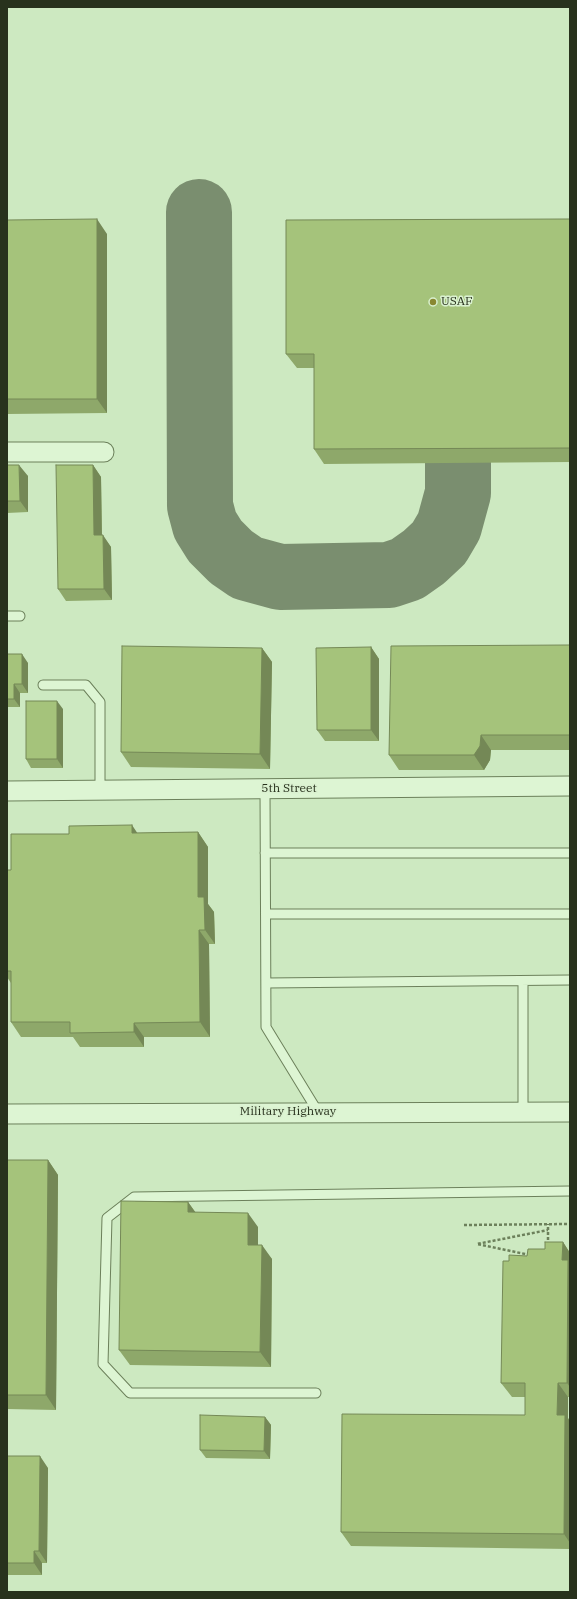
<!DOCTYPE html>
<html>
<head>
<meta charset="utf-8">
<style>
	body { margin:0 }
	#map { position:relative; width:577px; height:1599px; overflow:hidden; background:#cde9c1; font-family:"IBM Plex Serif",serif }
	canvas { display:block }
	.frame { position:absolute; inset:0; border:8px solid #28321d; pointer-events:none }
</style>
</head>
<body>
<div id="map">
<canvas width="577" height="1599"></canvas>
<div class="frame"></div>
</div>
<script>
const c = document.querySelector('canvas').getContext('2d');
c.lineJoin = 'round';
function shape(rows) {
  const path = new Path2D();
  for (const r of rows) {
    path.moveTo(r[0], r[1]);
    for (let i = 2; i < r.length; i += 2) path.lineTo(r[i], r[i + 1]);
  }
  return path;
}
function strokePath(path, color, width, dash) {
  c.strokeStyle = color;
  c.lineWidth = width;
  c.lineCap = dash ? 'butt' : 'round';
  c.setLineDash(dash || []);
  c.stroke(path);
}
function paint(path, color) {
  c.fillStyle = color;
  c.fill(path, 'evenodd');
}
function write(font, color, halo, rows, align = 'center') {
  c.font = font + ' "IBM Plex Serif",serif';
  c.lineWidth = 3;
  c.setLineDash([]);
  c.textBaseline = 'middle';
  c.strokeStyle = halo;
  c.fillStyle = color;
  for (const [text, x, y, turn = 0] of rows) {
    c.save();
    c.translate(x, y);
    c.rotate((+turn || 0) * Math.PI / 180);
    c.textAlign = isNaN(turn) ? turn : align;
    if (halo) c.strokeText(text, 0, 0);
    c.fillText(text, 0, 0);
    c.restore();
  }
}
strokePath(shape([
	[199,212,200,506,205,525,215,541,231,557,247,568,280,577,389,575,407,569,424,557,439,543,449,526,458,493,458,463]
]), '#7a8e6f', 66);
const lane = shape([
	[7,616,20,616],
	[43,685,86,685,100,702,100,789],
	[265,789,266,1027,318,1112],
	[265,853,570,853],
	[266,914,570,914],
	[523,982,523,1112],
	[267,983,570,980],
	[316,1393,130,1393,103,1364,107,1218,134,1197,570,1191]
]);
const street = shape([
	[7,452,104,452],
	[7,791,570,786],
	[7,1114,570,1112]
]);
strokePath(lane, '#6c805b', 11);
strokePath(street, '#6c805b', 21);
strokePath(shape([
	[464,1225,570,1224],
	[548,1245,548,1224],
	[530,1255,477,1244,548,1230]
]), '#6c805b', 2.5, [3, 2]);
strokePath(lane, '#ddf5d3', 9);
strokePath(street, '#ddf5d3', 19);
paint(shape([
	[570,219,570,462,324,464,314,449,314,368,297,368,286,354],
	[7,220,107,234,107,413,7,414],
	[7,465,28,476,28,512,7,513],
	[93,465,101,477,102,535,111,547,112,600,66,601,58,589],
	[570,645,570,750,491,750,490,760,484,770,399,770,389,755],
	[371,647,379,659,379,741,325,741,317,730],
	[262,648,272,662,270,769,131,767,121,752],
	[7,654,28,663,28,693,20,693,20,707,7,707],
	[63,709,63,768,31,768,26,759],
	[198,832,208,847,208,904,214,912,215,944,209,944,210,1037,144,1037,144,1047,80,1047,73,1037,21,1037,11,1022,11,983,7,977,7,870,11,870,138,833],
	[7,1160,48,1160,58,1175,56,1410,7,1409],
	[188,1202,196,1213,258,1227,258,1245,272,1259,271,1367,130,1365,119,1350],
	[563,1242,570,1253,570,1397,568,1397,568,1418,570,1422,570,1549,351,1546,341,1532,525,1415,525,1397,512,1397,501,1383,509,1261,527,1256],
	[265,1417,271,1425,270,1459,206,1458,200,1450],
	[7,1456,48,1468,47,1563,42,1563,42,1575,7,1575]
]), '#8ea86a');
paint(shape([
	[97,219,107,234,107,413,97,399],
	[19,465,28,476,28,512,20,501],
	[93,465,101,477,102,547,94,535],
	[103,535,111,547,112,600,104,589],
	[371,647,379,659,379,741,371,730],
	[262,648,272,662,270,769,260,754],
	[22,654,28,663,28,693,22,684],
	[14,684,20,693,20,707,14,699],
	[57,701,63,709,63,768,57,759],
	[481,735,491,750,490,760,484,770,474,755],
	[132,825,142,840,132,833],
	[198,832,208,847,208,904,214,912,215,944,205,930,198,897],
	[199,930,209,944,210,1037,200,1022],
	[134,1023,144,1037,144,1047,134,1032],
	[48,1160,58,1175,56,1410,46,1395],
	[188,1202,198,1216,188,1212],
	[248,1213,258,1227,258,1259,248,1245],
	[563,1242,570,1253,570,1387,567,1383,562,1260],
	[262,1245,272,1259,271,1367,260,1352],
	[558,1383,568,1397,568,1418,570,1422,570,1543,564,1534,557,1415],
	[265,1417,271,1425,270,1459,264,1451],
	[40,1456,48,1468,47,1563,39,1551],
	[34,1551,42,1563,42,1575,34,1563]
]), '#748856');
const building = shape([
	[97,219,97,399,7,399,7,220,97,219],
	[570,219,570,448,314,449,314,354,286,354,286,220,570,219],
	[7,465,19,465,20,501,7,501,7,465],
	[56,465,93,465,94,535,103,535,104,589,58,589,56,465],
	[570,645,570,735,481,735,480,746,474,755,389,755,391,646,570,645],
	[122,646,262,648,260,754,121,752,122,646],
	[371,647,371,730,317,730,316,648,371,647],
	[7,654,22,654,22,684,14,684,14,699,7,699,7,654],
	[26,701,57,701,57,759,26,759,26,701],
	[132,825,132,833,198,832,198,897,204,897,205,930,199,930,200,1022,134,1023,134,1032,70,1033,70,1022,11,1022,11,971,7,971,7,870,11,870,11,834,69,834,69,826,132,825],
	[7,1160,48,1160,46,1395,7,1395,7,1160],
	[121,1201,188,1202,188,1212,248,1213,248,1245,262,1245,260,1352,119,1350,121,1201],
	[545,1242,563,1242,562,1260,568,1260,567,1383,558,1383,557,1415,565,1415,564,1534,341,1532,342,1414,525,1415,525,1383,501,1383,503,1261,509,1261,509,1255,527,1256,528,1249,545,1249,545,1242],
	[200,1415,265,1417,264,1451,200,1450,200,1415],
	[7,1456,40,1456,39,1551,34,1551,34,1563,7,1563,7,1456]
]);
paint(building, '#a5c37b');
strokePath(building, '#748856', 1);
for (const [x, y, r, color] of [
	[433,302,4,"#898831"]
]) {
  const dot = new Path2D();
  dot.arc(x, y, r, 0, 2 * Math.PI);
  c.fillStyle = color;
  c.fill(dot);
  strokePath(dot, '#daf1d0', 1.5);
}
write('12px', '#28321d', '#daf1d0', [
	["USAF",441,302]
], 'left');
write('12px', '#28321d', '#daf1d0', [
	["5th Street",289,789],
	["Military Highway",288,1112]
]);
</script>
</body>
</html>
